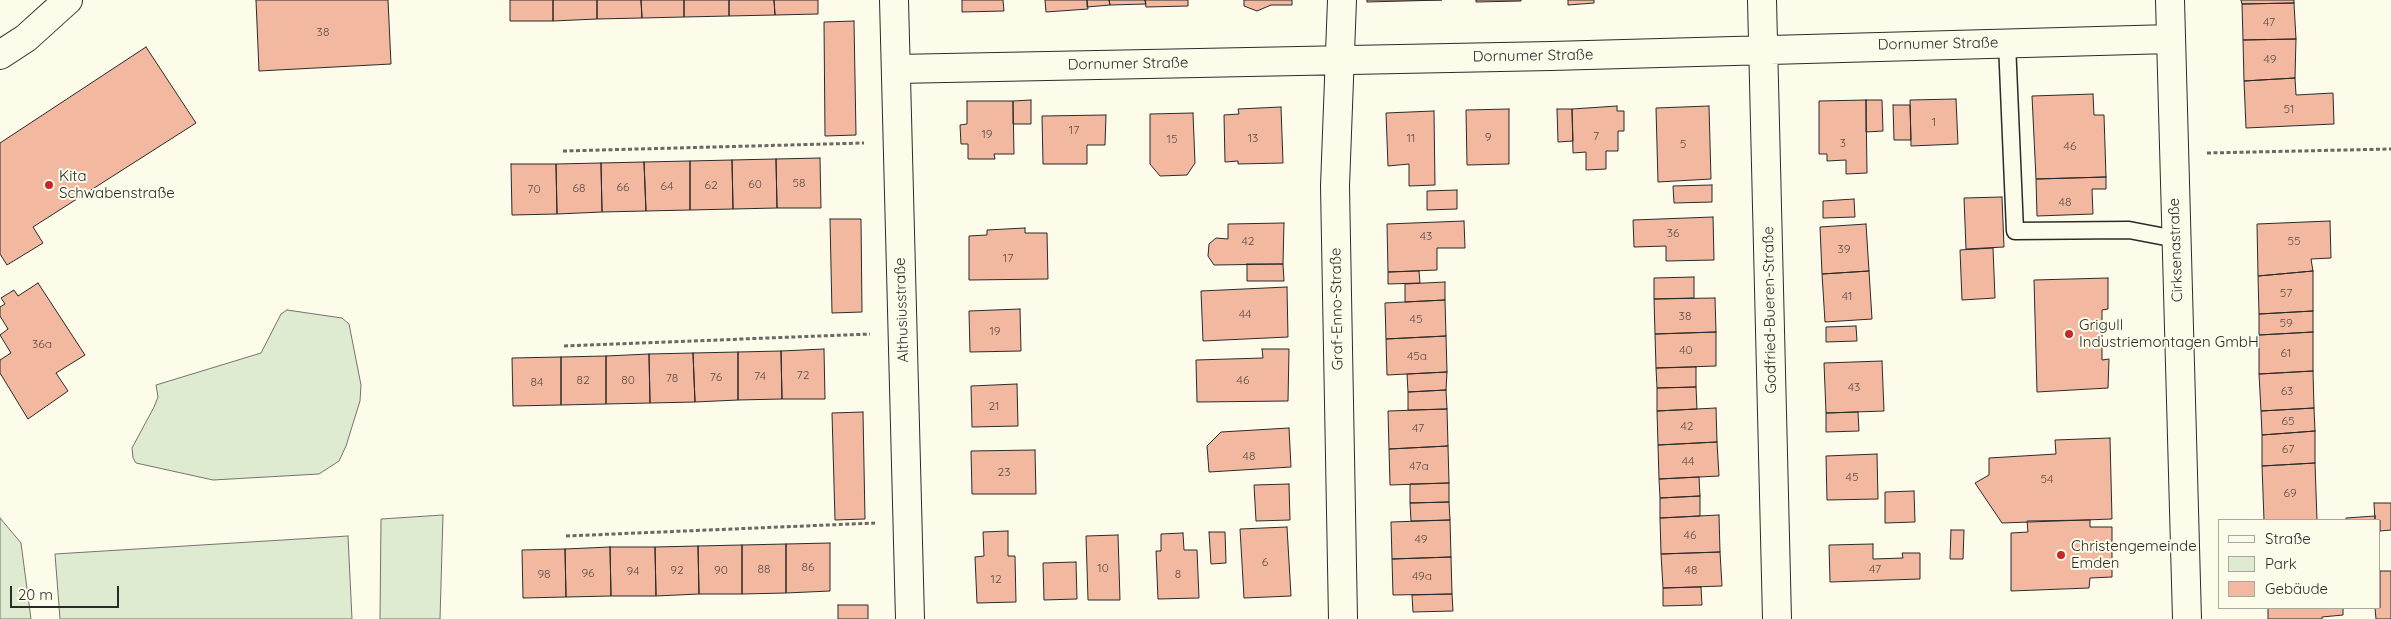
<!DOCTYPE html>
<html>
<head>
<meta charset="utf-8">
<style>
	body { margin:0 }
	#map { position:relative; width:2391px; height:619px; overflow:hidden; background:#fdfbea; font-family:Quicksand,sans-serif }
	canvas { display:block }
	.legend { position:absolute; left:2218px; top:519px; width:162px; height:90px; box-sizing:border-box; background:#fdfbea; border:1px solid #a9a89e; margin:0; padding:6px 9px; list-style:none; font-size:15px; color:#2b2b2b }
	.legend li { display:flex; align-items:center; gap:10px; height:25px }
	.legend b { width:25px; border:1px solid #a9a89e }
	.scale { position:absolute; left:10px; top:586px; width:109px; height:22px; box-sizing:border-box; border:2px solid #2b2b2b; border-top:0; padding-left:6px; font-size:15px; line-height:18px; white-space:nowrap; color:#2b2b2b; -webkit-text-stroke:4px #fdfbea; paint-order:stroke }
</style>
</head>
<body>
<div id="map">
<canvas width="2391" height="619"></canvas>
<ul class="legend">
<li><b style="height:6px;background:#fdfbea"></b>Straße</li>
<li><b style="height:14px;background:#deebd1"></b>Park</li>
<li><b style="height:14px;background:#f2b8a0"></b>Gebäude</li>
</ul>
<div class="scale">20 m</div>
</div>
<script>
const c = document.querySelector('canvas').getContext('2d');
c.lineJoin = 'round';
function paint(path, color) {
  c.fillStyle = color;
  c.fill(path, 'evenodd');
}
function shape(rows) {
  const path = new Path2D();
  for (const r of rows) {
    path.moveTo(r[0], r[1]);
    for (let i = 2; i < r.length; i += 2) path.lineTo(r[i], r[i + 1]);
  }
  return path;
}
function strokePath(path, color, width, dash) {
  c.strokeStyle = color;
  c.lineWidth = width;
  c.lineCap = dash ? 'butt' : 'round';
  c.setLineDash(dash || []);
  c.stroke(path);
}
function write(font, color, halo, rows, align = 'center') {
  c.font = font + ' Quicksand,sans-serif';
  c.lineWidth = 4;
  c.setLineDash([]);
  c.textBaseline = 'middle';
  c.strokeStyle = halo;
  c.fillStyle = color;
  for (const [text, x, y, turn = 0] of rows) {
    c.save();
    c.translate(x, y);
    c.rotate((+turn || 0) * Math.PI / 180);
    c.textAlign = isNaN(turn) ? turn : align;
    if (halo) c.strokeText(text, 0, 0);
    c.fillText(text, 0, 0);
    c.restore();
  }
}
const green = shape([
	[287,310,342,318,349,324,361,385,360,401,346,446,339,461,319,474,213,480,136,463,133,458,132,448,154,407,158,397,156,385,261,353,281,314,287,310],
	[443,515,440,619,380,619,381,519,443,515],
	[0,518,21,543,31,619,0,619,0,518],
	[348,536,352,619,60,619,55,554,348,536]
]);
paint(green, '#deebd1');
strokePath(green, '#74746e', 1);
const building = shape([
	[256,0,388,0,391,64,259,71,256,0],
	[510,0,553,0,553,21,510,21,510,0],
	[553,0,597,0,597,19,553,21,553,0],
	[597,0,641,0,642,18,597,19,597,0],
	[641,0,684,0,684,17,642,18,641,0],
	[684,0,729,0,729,16,684,17,684,0],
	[729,0,774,0,775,15,729,16,729,0],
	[774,0,818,0,818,14,775,15,774,0],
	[962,0,1003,0,1004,11,962,12,962,0],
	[1045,0,1087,0,1088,9,1046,12,1045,0],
	[1087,0,1109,0,1110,5,1087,7,1087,0],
	[1109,0,1145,0,1146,4,1110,5,1109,0],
	[1145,0,1188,0,1188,6,1146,7,1145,0],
	[1244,0,1292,0,1292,5,1271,5,1257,11,1244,6,1244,0],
	[1367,0,1442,0,1367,2,1367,0],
	[1476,0,1521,0,1521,1,1476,2,1476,0],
	[1568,0,1594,0,1594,3,1568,5,1568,0],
	[2241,0,2294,0,2294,3,2242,4,2241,0],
	[2294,3,2296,39,2243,40,2242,4,2294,3],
	[854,21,856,135,825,136,824,22,854,21],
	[2296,39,2295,78,2244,81,2243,40,2296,39],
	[146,47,196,123,33,227,43,243,7,265,0,254,0,143,146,47],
	[2295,78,2296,95,2333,93,2334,124,2246,128,2244,81,2295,78],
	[2093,94,2094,115,2104,115,2106,177,2036,179,2032,96,2093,94],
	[1956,99,1958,144,1911,146,1910,100,1956,99],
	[1031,100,1031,124,1013,124,1013,101,1031,100],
	[1866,100,1882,100,1883,131,1866,132,1866,100],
	[1866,100,1867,173,1846,174,1846,160,1827,161,1827,154,1819,154,1819,101,1866,100],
	[967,101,1013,101,1014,154,994,154,995,159,968,159,968,144,961,144,960,125,967,124,967,101],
	[1893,105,1910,105,1911,140,1894,140,1893,105],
	[1617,106,1617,111,1624,111,1624,131,1618,131,1618,151,1606,151,1606,169,1586,170,1586,152,1573,153,1572,109,1617,106],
	[1709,106,1711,179,1658,182,1656,108,1709,106],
	[1281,107,1283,163,1238,164,1238,161,1225,162,1224,115,1239,114,1238,109,1281,107],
	[1509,109,1509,164,1467,165,1466,110,1509,109],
	[1557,109,1572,109,1573,141,1558,142,1557,109],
	[1434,111,1435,185,1409,186,1409,164,1388,166,1386,113,1434,111],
	[1193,113,1195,163,1187,175,1160,176,1150,164,1150,114,1193,113],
	[1106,115,1105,145,1087,145,1087,164,1043,164,1042,116,1106,115],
	[820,158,821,208,777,208,776,159,820,158],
	[776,159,777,208,733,209,732,160,776,159],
	[732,160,733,209,690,210,690,161,732,160],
	[690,161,690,210,646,211,644,162,690,161],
	[644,162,646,211,602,212,601,163,644,162],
	[601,163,602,212,557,214,556,164,601,163],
	[511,164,556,164,557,214,512,215,511,164],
	[2106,177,2106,189,2092,189,2093,214,2037,216,2036,179,2106,177],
	[1712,185,1712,202,1674,203,1673,186,1712,185],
	[1457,190,1457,209,1427,210,1427,191,1457,190],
	[2002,197,2004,247,1966,249,1964,198,2002,197],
	[1854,199,1855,217,1823,218,1823,201,1854,199],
	[1713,217,1714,260,1666,261,1666,246,1634,247,1633,220,1713,217],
	[830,219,861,219,862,312,832,313,830,219],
	[1464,221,1465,248,1437,248,1437,270,1388,272,1387,224,1464,221],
	[2330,221,2331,258,2311,259,2313,271,2258,276,2257,224,2330,221],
	[1284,223,1283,264,1214,265,1208,256,1209,244,1216,238,1228,239,1228,224,1284,223],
	[1866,224,1869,271,1822,274,1820,227,1866,224],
	[1025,228,1025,233,1047,233,1048,279,969,280,969,236,987,235,987,230,1025,228],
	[1993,248,1995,298,1962,300,1960,250,1993,248],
	[1247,264,1283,264,1284,281,1247,281,1247,264],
	[1419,271,1420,283,1388,284,1388,272,1419,271],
	[1869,271,1872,319,1825,322,1822,274,1869,271],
	[2313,271,2313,311,2259,314,2258,276,2313,271],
	[1694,277,1694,298,1654,299,1654,278,1694,277],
	[2108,278,2108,309,2102,310,2102,360,2109,359,2108,388,2037,392,2034,280,2108,278],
	[1445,282,1445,300,1405,302,1405,284,1445,282],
	[38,283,85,355,56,373,68,391,28,419,0,373,0,360,11,353,0,335,8,329,0,316,0,307,5,304,1,298,14,290,18,296,38,283],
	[1287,287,1288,337,1203,341,1201,291,1287,287],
	[1715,298,1716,332,1655,334,1654,299,1715,298],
	[1445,300,1446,336,1386,339,1385,303,1445,300],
	[1020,309,1021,351,970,352,969,311,1020,309],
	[2313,311,2313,332,2259,335,2259,314,2313,311],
	[1856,326,1857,341,1826,342,1826,327,1856,326],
	[1716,332,1716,366,1656,368,1655,334,1716,332],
	[2313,332,2313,371,2259,374,2259,335,2313,332],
	[1446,336,1447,372,1387,375,1386,339,1446,336],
	[824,349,825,399,782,399,781,351,824,349],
	[1262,349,1289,349,1288,401,1197,402,1196,360,1263,358,1262,349],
	[781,351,782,399,738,400,738,352,781,351],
	[738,352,738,400,695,402,693,353,738,352],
	[693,353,695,402,650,403,649,354,693,353],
	[649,354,650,403,606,404,606,356,649,354],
	[606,356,606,404,561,405,561,357,606,356],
	[561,357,561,405,513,406,512,358,561,357],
	[1882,361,1884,411,1826,413,1824,363,1882,361],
	[1696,367,1696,387,1657,388,1656,368,1696,367],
	[2313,371,2314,408,2261,411,2259,374,2313,371],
	[1447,372,1446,390,1408,392,1407,374,1447,372],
	[1017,384,1018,426,972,427,971,386,1017,384],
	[1696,387,1697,409,1657,411,1657,388,1696,387],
	[1446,390,1447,409,1408,410,1408,392,1446,390],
	[1716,408,1717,442,1658,445,1657,411,1716,408],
	[2314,408,2315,431,2262,435,2261,411,2314,408],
	[1447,409,1448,446,1389,449,1388,411,1447,409],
	[863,412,865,519,835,520,832,413,863,412],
	[1858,412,1859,431,1826,432,1826,413,1858,412],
	[1289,428,1291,467,1209,472,1207,446,1221,432,1289,428],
	[2315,431,2315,463,2262,466,2262,435,2315,431],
	[2110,438,2112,519,2002,523,1975,483,1989,475,1989,458,2056,454,2055,440,2110,438],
	[1717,442,1719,476,1659,479,1658,445,1717,442],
	[1448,446,1449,483,1390,485,1389,449,1448,446],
	[1035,450,1036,494,972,494,971,451,1035,450],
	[1877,454,1878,499,1827,500,1826,456,1877,454],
	[2315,463,2317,520,2264,520,2262,466,2315,463],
	[1699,477,1700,496,1660,498,1659,479,1699,477],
	[1449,483,1449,502,1410,503,1410,484,1449,483],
	[1289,484,1290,520,1256,521,1254,485,1289,484],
	[1914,491,1915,522,1885,523,1885,492,1914,491],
	[1700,496,1700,516,1660,518,1660,498,1700,496],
	[1449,502,1450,520,1411,521,1410,503,1449,502],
	[2374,503,2391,503,2391,530,2380,531,2380,520,2375,520,2374,503],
	[1719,515,1720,552,1661,554,1660,518,1719,515],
	[2375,516,2375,520,2346,520,2346,518,2375,516],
	[1450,520,1451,557,1392,559,1391,522,1450,520],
	[2090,520,2090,527,2112,527,2112,577,2090,578,2089,588,2011,591,2011,533,2028,532,2027,521,2090,520],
	[1287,527,1291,596,1244,598,1240,529,1287,527],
	[1951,530,1964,530,1963,559,1950,559,1951,530],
	[1008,531,1008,556,1015,556,1016,602,977,603,975,557,984,556,983,532,1008,531],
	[1209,532,1225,532,1226,563,1211,564,1209,532],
	[1183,533,1184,550,1197,550,1199,598,1158,599,1156,551,1161,551,1161,534,1183,533],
	[1118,535,1120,600,1088,600,1086,536,1118,535],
	[830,543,830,591,786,593,786,544,830,543],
	[786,544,786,593,742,594,742,545,786,544],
	[1873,544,1873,559,1903,558,1902,553,1920,553,1920,579,1830,582,1829,545,1873,544],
	[742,545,742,594,699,594,698,546,742,545],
	[698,546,699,594,656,596,655,547,698,546],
	[610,547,655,547,656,596,611,596,610,547],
	[610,547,611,596,566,597,565,549,610,547],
	[565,549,566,597,523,598,522,550,565,549],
	[1720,552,1722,586,1663,588,1661,554,1720,552],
	[1451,557,1452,594,1393,595,1392,559,1451,557],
	[1076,562,1077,599,1044,600,1043,563,1076,562],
	[2380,571,2391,571,2391,619,2376,619,2375,608,2380,608,2380,571],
	[1701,587,1702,605,1663,606,1663,588,1701,587],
	[1452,594,1453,611,1413,612,1412,595,1452,594],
	[838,605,868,605,868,619,838,619,838,605],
	[2268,608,2343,608,2343,615,2322,617,2322,619,2268,619,2268,608]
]);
paint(building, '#f2b8a0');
strokePath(building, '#2b2b2b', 1);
const lane = shape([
	[2007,43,2015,231,2129,230,2176,239]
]);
const street = shape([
	[894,0,910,619],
	[1342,0,1335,186,1343,619],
	[1762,0,1777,619],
	[2170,0,2187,619],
	[0,55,26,38,68,0],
	[896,69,1551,56,2171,39]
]);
strokePath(lane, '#2b2b2b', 19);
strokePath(street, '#2b2b2b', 30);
strokePath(shape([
	[563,151,864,143],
	[2207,153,2391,149],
	[564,346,870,334],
	[566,536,875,523]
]), '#6a6964', 3, [4, 2.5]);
strokePath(lane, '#fdfbea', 16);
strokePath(street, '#fdfbea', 28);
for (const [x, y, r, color] of [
	[49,185,5,"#c62828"],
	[2069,334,5,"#c62828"],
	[2061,555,5,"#c62828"]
]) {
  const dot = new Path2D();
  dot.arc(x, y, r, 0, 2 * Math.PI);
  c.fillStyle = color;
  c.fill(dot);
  strokePath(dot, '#fdfbea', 2);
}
write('12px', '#5d4e48', null, [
	["47",2269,22],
	["38",323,32],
	["49",2270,59],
	["51",2289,109],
	["1",1934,122],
	["17",1074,130],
	["19",987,134],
	["7",1596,136],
	["9",1488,137],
	["13",1253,138],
	["11",1411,138],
	["15",1172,139],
	["3",1843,143],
	["5",1683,144],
	["46",2070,146],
	["58",799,183],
	["60",755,184],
	["62",711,185],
	["64",667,186],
	["66",623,187],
	["68",579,188],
	["70",534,189],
	["48",2065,202],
	["36",1673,233],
	["43",1426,236],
	["42",1248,241],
	["55",2294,241],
	["39",1844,249],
	["17",1008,258],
	["57",2286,293],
	["41",1847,296],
	["44",1245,314],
	["38",1685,316],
	["45",1416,319],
	["59",2286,323],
	["19",995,331],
	["36a",42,344],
	["40",1686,350],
	["61",2286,353],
	["45a",1417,356],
	["72",803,375],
	["74",760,376],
	["76",716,377],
	["78",672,378],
	["82",583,380],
	["80",628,380],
	["46",1243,380],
	["84",537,382],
	["43",1854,387],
	["63",2287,391],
	["21",994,406],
	["65",2288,421],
	["42",1687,426],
	["47",1418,428],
	["67",2288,449],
	["48",1249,456],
	["44",1688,461],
	["47a",1419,466],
	["23",1004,472],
	["45",1852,477],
	["54",2047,479],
	["69",2290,493],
	["46",1690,535],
	["49",1421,539],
	["6",1265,562],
	["86",808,567],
	["10",1103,568],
	["88",764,569],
	["47",1875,569],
	["92",677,570],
	["90",721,570],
	["48",1691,570],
	["94",633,571],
	["96",588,573],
	["98",544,574],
	["8",1178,574],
	["49a",1422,576],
	["12",996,579]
]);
write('15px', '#2b2b2b', '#fdfbea', [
	["Dornumer Straße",1938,44,-1],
	["Dornumer Straße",1533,56,-1],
	["Dornumer Straße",1128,64,-1],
	["Cirksenastraße",2176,250,-92],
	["Graf-Enno-Straße",1337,309,-91],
	["Althusiusstraße",902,310,-92],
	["Godfried-Bueren-Straße",1770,310,-91]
]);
write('15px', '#2b2b2b', '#fdfbea', [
	["Kita",59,176],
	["Schwabenstraße",59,193],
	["Grigull",2079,325],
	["Industriemontagen GmbH",2079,342],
	["Christengemeinde",2071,546],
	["Emden",2071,563]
], 'left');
</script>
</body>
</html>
